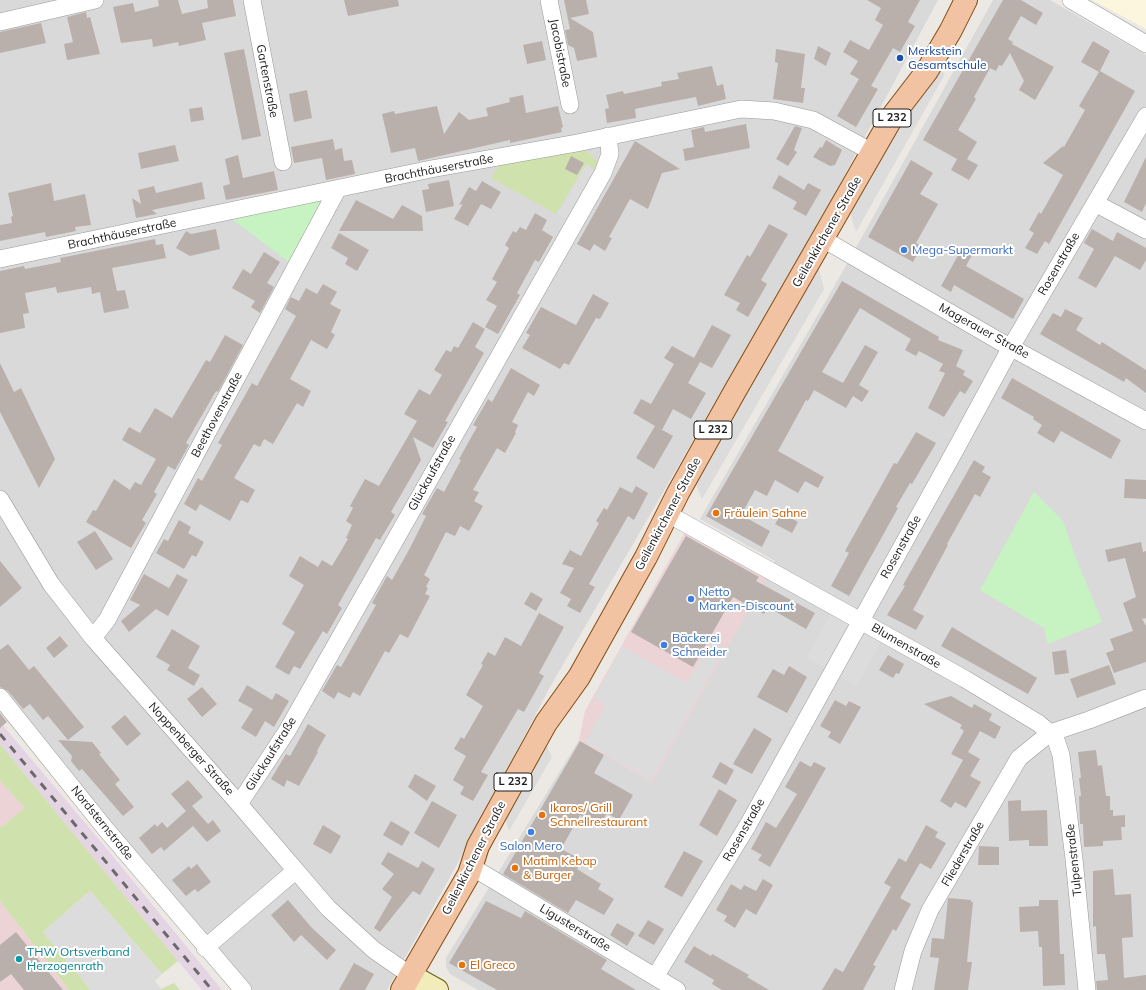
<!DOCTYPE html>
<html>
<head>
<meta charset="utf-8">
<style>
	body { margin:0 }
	canvas { display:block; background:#ece8e3 }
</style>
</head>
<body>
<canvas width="1146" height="990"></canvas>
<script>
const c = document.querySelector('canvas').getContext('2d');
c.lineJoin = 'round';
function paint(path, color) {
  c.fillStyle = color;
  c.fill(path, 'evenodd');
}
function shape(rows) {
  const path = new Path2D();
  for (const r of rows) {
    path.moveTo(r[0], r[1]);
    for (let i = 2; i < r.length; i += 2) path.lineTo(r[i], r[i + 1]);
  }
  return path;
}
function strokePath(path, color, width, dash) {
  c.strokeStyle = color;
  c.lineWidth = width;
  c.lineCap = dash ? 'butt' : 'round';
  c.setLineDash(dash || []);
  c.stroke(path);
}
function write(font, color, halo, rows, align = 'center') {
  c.font = font + ' Mulish,sans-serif';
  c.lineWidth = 4;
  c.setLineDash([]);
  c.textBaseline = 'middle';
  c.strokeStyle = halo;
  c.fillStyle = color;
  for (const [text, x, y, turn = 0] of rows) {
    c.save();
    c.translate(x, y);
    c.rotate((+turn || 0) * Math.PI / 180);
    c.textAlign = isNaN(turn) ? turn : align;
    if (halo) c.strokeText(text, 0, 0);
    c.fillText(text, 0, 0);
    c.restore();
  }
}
paint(shape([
	[0,0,938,0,814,232,550,687,455,868,387,990,248,990,160,886,0,688],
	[993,0,1050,0,1146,55,1146,990,478,990,450,974,446,967,446,958,579,740,652,782,775,561,700,519,847,264]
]), '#dad9d9');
paint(shape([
	[685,532,766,579,652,782,579,740,585,711],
	[0,781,25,808,0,828],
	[0,901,69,990,0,990]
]), '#ecd3d6');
paint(shape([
	[0,722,102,843,222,990,202,990,178,961,0,744]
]), '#e5d5e4');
paint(shape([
	[1092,0,1146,0,1146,29,1120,15]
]), '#fbf6dd');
paint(shape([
	[577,147,589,153,600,164,598,171,586,164,556,214,491,178,501,162],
	[0,744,178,961,162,974,90,891,43,932,91,990,69,990,0,901,0,828,25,808,0,781],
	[174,983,180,990,159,990,161,989]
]), '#cfe2ad');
paint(shape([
	[333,193,294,266,228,216],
	[1034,492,1063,521,1074,553,1102,622,1048,644,1044,628,980,590]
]), '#c7f3c3');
paint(shape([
	[935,67,945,74,856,232,849,209,901,118,906,116],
	[586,165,598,172,570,221,557,214],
	[818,266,824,289,702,499,694,480],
	[831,613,882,641,857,686,806,658],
	[712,641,725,648,651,780,585,742,605,705,594,698,622,646,687,683],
	[545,742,552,757,509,831,504,813],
	[90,891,162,974,155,981,161,989,159,990,91,990,43,932]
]), '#dcdcdc');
paint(shape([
	[158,0,178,0,182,14,208,8,207,0,233,0,236,16,202,23,206,40,179,46,178,42,153,47,152,39,121,43,113,7,133,3,135,12,159,6],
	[344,0,398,0,399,6,348,16],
	[564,0,586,0,589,14,570,18,593,32,597,57,577,61,574,48,568,45,565,30,570,29],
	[867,0,920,0,908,22,915,26,900,52,893,48,871,86,878,89,856,127,837,116,859,79,850,74,858,61,843,52,850,40,869,50,883,25,875,20,881,8],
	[1003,0,1021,0,1043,13,1036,25,1021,16,1008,39,1013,42,1012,44,1054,67,1035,100,1019,90,1024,81,1010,53,1002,66,999,65,996,71,990,68,974,97,976,99,958,130,977,142,967,159,978,165,969,180,951,170,957,159,923,140],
	[86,12,87,18,90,17,100,54,67,60,64,44,73,42,67,17],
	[41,23,46,43,0,53,0,32],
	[542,41,546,60,527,64,523,45],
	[1093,41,1110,51,1100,71,1135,91,1049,244,1045,241,1037,254,1025,248,1034,233,1029,230,1039,212,1041,214,1063,175,1043,163,1063,146,1064,147,1085,110,1079,106,1099,72,1081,62],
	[818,46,831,53,826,66,814,59],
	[244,49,261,136,242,140,224,53],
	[776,49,805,54,801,88,805,88,803,103,773,99,778,63,775,62],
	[712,66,717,86,723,84,726,99,698,106,696,97,654,105,635,109,636,118,607,123,605,109,609,108,606,95,623,91,624,94,662,86,661,82,679,79,677,73],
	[307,90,312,118,294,122,289,94],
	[523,95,526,113,558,106,563,127,561,128,562,132,510,143,510,140,418,161,415,148,391,153,382,114,394,111,395,114,437,106,444,134,459,112,469,120,488,116,486,108,510,102,509,98],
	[202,107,204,120,191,122,189,109],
	[746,124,750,148,685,161,683,149,694,147,691,130,704,127,705,132],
	[795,126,802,128,794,150,797,152,788,166,776,159],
	[333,139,335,150,342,148,344,161,352,160,355,174,326,180,322,158,294,163,291,147],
	[826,140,842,150,835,165,830,166,813,157,820,147,822,148],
	[635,141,680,169,662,173,648,209,630,199,609,237,612,238,605,251,594,244,590,251,577,244],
	[175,145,179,161,141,169,138,153],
	[238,155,243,178,274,171,278,190,226,200,223,186,230,184,225,159],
	[571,156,584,163,577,175,565,169],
	[1146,157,1146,203,1142,212,1124,202],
	[911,160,933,173,920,194,938,204,916,243,922,246,913,262,868,237],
	[779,175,804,190,808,183,821,190,806,216,793,209,797,202,772,188],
	[449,180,454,206,426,212,422,190,429,189,428,184],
	[482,181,501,192,491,209,481,204,468,226,454,219,463,204,459,205,469,187,476,191],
	[202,182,205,199,152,210,157,214,136,218,132,198,141,204,138,190,154,186,156,193],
	[51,183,54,201,85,194,91,225,75,227,76,231,46,237,45,232,0,241,0,225,12,223,11,217,13,216,8,193],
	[356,200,393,219,402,205,422,216,423,231,339,231],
	[535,213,547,220,542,230,553,237,539,262,535,260,517,293,520,295,498,334,485,327,497,306,486,300,497,282,492,279,509,248,505,245,513,231,516,233,520,227,526,230],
	[769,224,788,234,761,280,767,284,748,317,736,310,740,303,724,295,747,255,750,257],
	[216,229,220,249,190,256,176,248,186,231,191,234],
	[1092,229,1113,241,1117,232,1146,248,1146,260,1140,270,1115,256,1096,288,1078,278,1094,249,1084,243],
	[339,233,369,250,357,271,345,264,348,258,331,248],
	[155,239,156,245,163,244,166,258,112,268,117,291,125,290,129,308,104,313,100,292,92,294,91,287,57,293,56,287,25,293,29,313,23,314,25,328,0,333,0,271,24,266,25,269,61,262,60,258],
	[961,250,972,255,966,266,1024,299,1013,319,954,285,951,292,941,286],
	[264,252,280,262,267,283,274,287,260,313,251,307,255,301,232,288,243,269,251,274],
	[842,281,939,337,938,340,963,350,956,366,965,371,963,375,973,381,965,394,960,391,944,417,928,408,945,373,939,371,943,364,919,351,916,356,905,350,911,339,860,308,822,372,843,383,865,345,878,352,859,385,869,391,862,402,853,396,846,408,814,390,808,401,806,400,778,451,824,477,818,488,805,481,798,493,775,480,767,496,755,490,741,515,770,531,762,547,706,516],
	[323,284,337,292,330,304,341,310,331,332,335,335,327,349,311,340,290,379,311,391,303,407,297,403,273,444,264,439,260,447,254,444,234,478,255,490,248,503,241,500,230,521,200,504,196,511,184,504,198,478,202,481,222,445,218,443,227,427,252,383,257,386,296,316,285,309,291,297,299,301,306,288,317,294],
	[593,294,609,303,600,319,596,318,569,365,564,363,560,369,522,348,530,335,526,333,541,307,576,325],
	[1065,309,1083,318,1076,330,1100,345,1102,342,1146,370,1146,393,1126,378,1124,382,1040,334,1053,313,1061,317],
	[473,322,485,329,475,347,484,353,445,421,448,422,433,448,413,437,421,460,391,512,395,515,380,540,376,538,338,605,342,608,327,634,323,631,300,669,294,666,289,675,275,667,295,632,282,624,304,585,289,576,300,556,318,567,322,560,332,566,348,539,346,538,352,525,346,521,353,508,350,506,365,479,379,486,417,421,404,414,419,389,430,395,442,375,434,370,446,350,451,352,454,346,458,348],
	[712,325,731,335,712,368,700,362,688,383,706,393,691,419,673,409,662,430,657,427,673,436,654,469,636,458,655,426,633,413,641,399,651,404,662,385,674,364,664,358,672,346,694,358],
	[225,335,243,345,218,392,216,391,186,443,189,445,175,470,168,466,154,492,157,494,142,520,146,523,131,548,86,522,93,510,96,511,114,479,130,490,135,482,141,485,156,459,122,440,129,427,140,433,155,408,172,418,206,360,210,362],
	[0,363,14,392,21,388,55,459,39,488,0,412],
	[511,368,540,385,534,396,528,392,512,422,518,425,515,432,516,433,505,453,497,448,473,490,479,492,474,501,483,506,469,531,460,526,455,536,446,532,424,575,430,579,426,587,428,588,425,594,430,596,408,638,400,634,389,653,385,651,360,696,353,692,350,698,338,692,334,699,322,691,337,665,341,667,376,605,372,603,387,576,392,580,410,548,426,516,422,514,437,488,444,492,461,460,459,459,477,427,473,425,488,399,492,402],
	[1012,378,1121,440,1111,459,1061,431,1054,443,1037,433,1042,425,1033,419,1034,417,1001,398],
	[916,432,936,443,912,484,910,483,896,507,898,508,849,596,831,586,849,553,845,551,894,463,897,464],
	[974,460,985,467,982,472,991,477,980,497,975,494,947,544,948,545,913,610,924,616,916,630,887,615,905,586,903,585],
	[1125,479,1146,480,1146,499,1124,498],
	[636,486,648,493,634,520,628,516,589,584,595,587,580,613,567,606,571,599,560,593,574,568,562,564,570,550,581,556,599,523,596,521,604,508,607,510,620,487,632,493],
	[782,513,798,522,792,533,775,524],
	[179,520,191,527,188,533,204,542,196,557,192,555,184,569,156,553,164,539,168,541],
	[95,531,113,559,96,570,77,542],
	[686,536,759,577,756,581,815,613,806,629,771,609,770,611,767,609,764,614,733,597,693,667,631,632],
	[1141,542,1143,552,1146,551,1146,618,1143,619,1141,617,1146,626,1146,662,1114,673,1106,653,1114,650,1110,639,1133,631,1123,603,1136,597,1125,558,1108,562,1105,550],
	[0,561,22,588,0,607],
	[144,574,169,588,177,574,188,580,168,616,156,609,129,632,121,621,140,605,130,600],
	[531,592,543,599,536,611,524,604],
	[539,613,564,627,539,673,544,676,524,712,518,709,481,772,488,775,473,801,460,794,464,787,453,780,466,756,454,749,461,737,464,739,483,706,466,695,483,665,481,664,488,652,495,656,505,637,521,646],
	[952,627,1037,678,1028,694,941,646],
	[172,629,200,646,188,668,200,675,194,686,167,670,170,665,156,657],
	[60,636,68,646,54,658,46,648],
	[8,644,29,670,34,666,84,727,68,740,48,716,43,720,30,704,23,709,8,691,0,687,0,650],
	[1066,650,1069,673,1055,675,1052,652],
	[888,655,904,664,899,674,896,673,893,678,879,670],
	[1109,665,1116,684,1077,698,1070,679],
	[789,666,807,677,787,713,757,697,773,669,784,675],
	[247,685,272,700,276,693,289,701,274,727,265,721,256,737,241,728,253,709,238,701],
	[202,687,217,704,202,717,187,699],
	[951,696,972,708,974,704,992,714,989,720,1001,727,995,739,980,731,968,752,980,759,970,776,981,782,966,808,955,802,951,808,940,801,963,760,951,754,964,731,960,728,962,725,924,704],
	[835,700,846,706,849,701,861,707,840,744,828,737,831,732,820,726],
	[0,713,7,722,0,728],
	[125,715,141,734,127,746,111,727],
	[308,724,326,735,317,751,318,752,299,786,287,780,284,787,271,779,286,754,290,756],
	[754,728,772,739,752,774,733,764],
	[58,740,92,742,101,753,99,754,120,780,115,784,134,807,123,816,82,769,79,771,71,761,72,756],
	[580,741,604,755,594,773,633,795,619,820,607,813,599,826,580,815,561,849,582,860,577,869,601,884,598,889,614,899,604,915,576,900,568,913,503,874],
	[1096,750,1098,766,1102,765,1106,796,1110,796,1110,810,1113,810,1113,816,1125,815,1125,827,1121,827,1122,840,1103,841,1103,846,1084,847,1083,824,1080,824,1079,796,1081,796,1079,778,1081,778,1078,752],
	[800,761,811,767,814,762,826,768,770,867,758,860,762,855,751,849,766,822,776,828,797,794,785,787],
	[720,762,734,770,726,785,712,777],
	[415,774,436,786,427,801,408,787],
	[188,780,203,797,192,806,208,824,213,820,221,831,207,842,193,826,164,851,161,847,152,854,139,838,155,824,157,827,162,822,167,828,186,811,171,794],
	[719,789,737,800,717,836,699,825],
	[1021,800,1021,811,1047,810,1048,846,1029,846,1029,840,1009,841,1008,801],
	[432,801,457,815,439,848,414,833],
	[391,821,410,832,402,846,383,835],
	[323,825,341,836,331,854,313,844],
	[926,825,938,832,935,837,946,843,931,869,920,863,900,898,911,904,896,931,893,929,873,965,876,966,863,990,822,990,835,968,843,972,891,887,884,883,899,858,906,862],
	[979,846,999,847,999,865,978,865],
	[684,851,703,861,682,897,664,887],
	[388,852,418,868,422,861,435,869,420,895,413,891,380,932,374,928,392,897,382,889,394,874,381,864],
	[197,864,211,882,198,892,195,889,186,896,172,880,189,866,191,869],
	[1113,869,1115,895,1131,894,1133,937,1122,938,1124,978,1146,975,1146,990,1097,990,1096,981,1108,980,1105,954,1097,954,1096,926,1093,927,1093,871],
	[763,879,773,885,756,915,746,909,735,928,724,921,727,916,716,910,731,884,741,890,744,885,756,891],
	[948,898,971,900,971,902,973,902,967,962,972,962,968,990,934,990,939,958,930,957,932,938,944,939],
	[288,900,312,928,336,950,327,960,301,935,294,942,271,915],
	[1039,900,1058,900,1060,954,1064,954,1065,985,1043,986,1042,947,1039,947,1038,931,1020,932,1019,907,1039,906],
	[486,901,521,918,525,911,607,960,601,969,636,990,497,990,449,963],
	[648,920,664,929,654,945,638,936],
	[617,923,635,933,627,946,610,935],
	[16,932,63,990,24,990,11,974,0,982,0,945],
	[694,946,711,956,712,954,749,975,747,977,769,990,722,990,712,984,714,980,684,962],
	[354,963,374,974,365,990,339,990]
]), '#b9b0ac');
const minor = shape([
	[252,0,283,162],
	[549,0,570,105],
	[1071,0,1146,44],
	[0,22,95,0],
	[1095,203,1146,230],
	[823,239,999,341,1146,421],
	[0,259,431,169,577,143,741,109,774,111,813,120,872,152],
	[0,499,51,584,93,638,239,804,328,908,374,950,410,975],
	[668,514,965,679,1038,723,1050,733,1089,720,1146,698],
	[93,638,107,620,337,190],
	[0,697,104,827,243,990],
	[239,804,287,731,603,173,610,154,608,136],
	[472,867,677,990],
	[205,948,295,871],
	[655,977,748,825,958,445,1011,347,1146,116],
	[903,990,913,951,930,910,1019,758,1050,733,1056,740,1061,755,1074,859,1087,990]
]);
const secondary = shape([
	[410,975,437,990]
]);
const primary = shape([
	[402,990,469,874,478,846,546,723,579,677,646,557,678,493,735,391,894,114,927,71,951,30,966,0]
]);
strokePath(minor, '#999', 18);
strokePath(secondary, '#666210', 24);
strokePath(primary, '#844c0f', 24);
strokePath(minor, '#fff', 17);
strokePath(secondary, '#f2ecbb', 22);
strokePath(primary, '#f1c3a3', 22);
strokePath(shape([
	[0,734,212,990]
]), '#6a6a6a', 3, [8, 8]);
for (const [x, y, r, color] of [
	[900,58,4,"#1a4fb4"],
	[904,250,4,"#3f7fe0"],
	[716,513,4,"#e8710a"],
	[691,599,4,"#3f7fe0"],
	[664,645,4,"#3f7fe0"],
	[542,815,4,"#e8710a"],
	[531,832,4,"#3f7fe0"],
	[515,868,4,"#e8710a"],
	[19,959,4,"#0f9aa8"],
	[462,965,4,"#e8710a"]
]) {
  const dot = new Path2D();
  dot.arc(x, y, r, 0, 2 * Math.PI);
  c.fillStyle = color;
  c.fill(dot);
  strokePath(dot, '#fff', 1.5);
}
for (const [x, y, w] of [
	[892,118,38],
	[713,430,38],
	[513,782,38]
]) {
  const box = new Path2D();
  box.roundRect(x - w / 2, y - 9, w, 18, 3);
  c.fillStyle = '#fff';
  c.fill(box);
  strokePath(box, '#1c1c1c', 1);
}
write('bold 11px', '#1c1c1c', null, [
	["L 232",892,118],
	["L 232",713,430],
	["L 232",513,782]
]);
write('12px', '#164399', '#fff', [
	["Merkstein",908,51],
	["Gesamtschule",908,65]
], 'left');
write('12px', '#1c1c1c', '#fff', [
	["Jacobistraße",560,53,79],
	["Gartenstraße",267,81,79],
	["Brachthäuserstraße",439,169,-11],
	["Geilenkirchener Straße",827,232,-60],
	["Brachthäuserstraße",122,234,-12],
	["Rosenstraße",1059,264,-60],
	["Magerauer Straße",984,331,29],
	["Beethovenstraße",217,415,-62],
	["Glückaufstraße",432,473,-61],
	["Geilenkirchener Straße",668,514,-62],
	["Rosenstraße",901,547,-61],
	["Blumenstraße",906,646,30],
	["Noppenberger Straße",191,749,48],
	["Glückaufstraße",271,754,-58],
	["Nordsternstraße",102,823,51],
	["Rosenstraße",744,830,-60],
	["Fliederstraße",963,854,-60],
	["Geilenkirchener Straße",474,858,-63],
	["Tulpenstraße",1074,860,-96],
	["Ligusterstraße",575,928,31]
]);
write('12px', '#366cbe', '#fff', [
	["Mega-Supermarkt",912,250],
	["Netto",699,592],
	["Marken-Discount",699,606],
	["Bäckerei",672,638],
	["Schneider",672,652],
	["Salon Mero",531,846,"center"]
], 'left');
write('12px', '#c56008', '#fff', [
	["Fräulein Sahne",724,513],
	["Ikaros/ Grill",550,808],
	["Schnellrestaurant",550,822],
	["Matim Kebap",523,861],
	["& Burger",523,875],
	["El Greco",470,965]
], 'left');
write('12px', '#0d838f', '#fff', [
	["THW Ortsverband",27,952],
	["Herzogenrath",27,966]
], 'left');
</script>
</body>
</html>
